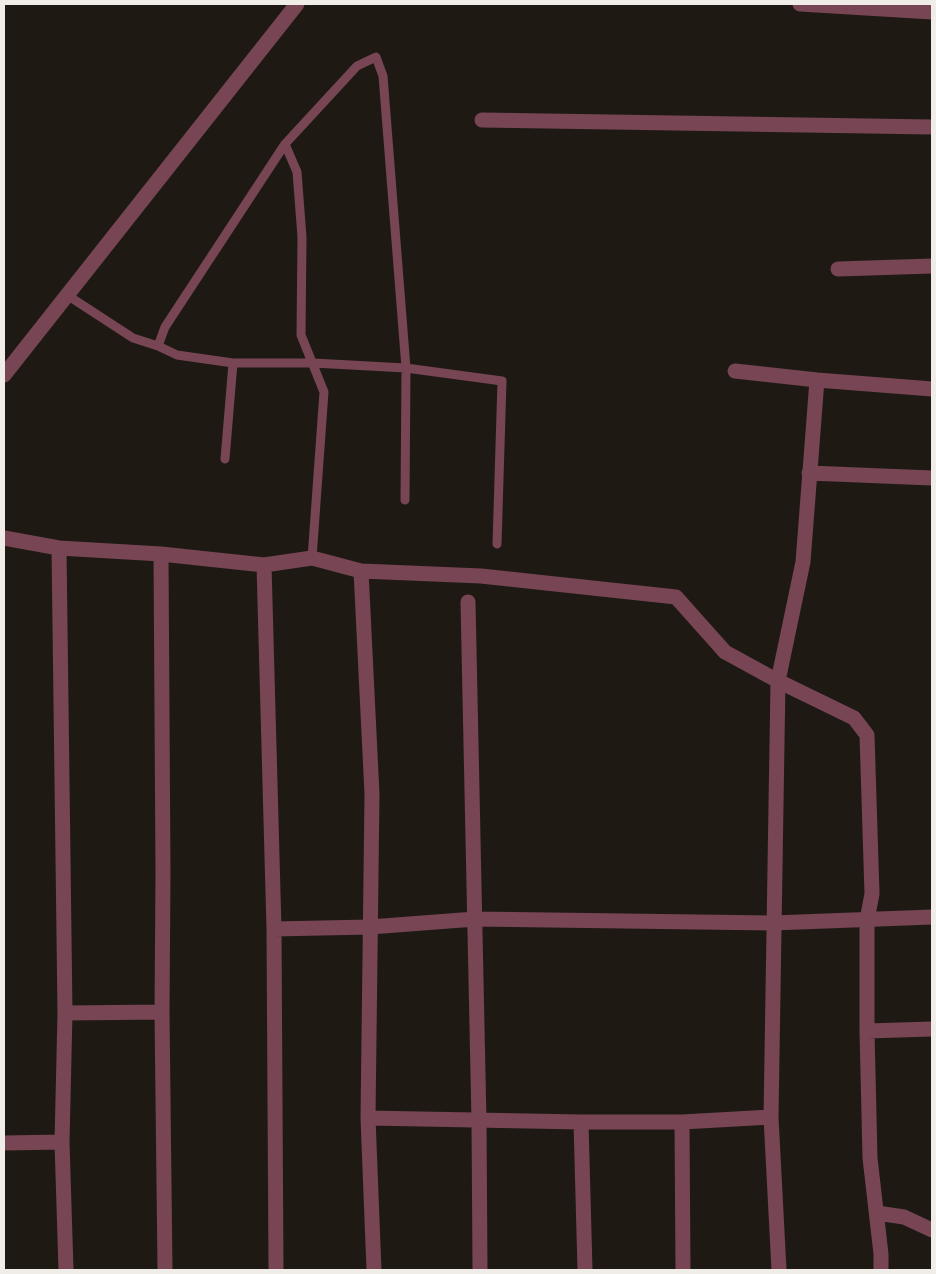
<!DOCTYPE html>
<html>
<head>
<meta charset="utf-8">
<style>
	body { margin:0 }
	#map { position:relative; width:936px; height:1274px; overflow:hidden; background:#1e1a13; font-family:"PT Sans Narrow",sans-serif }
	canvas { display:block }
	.frame { position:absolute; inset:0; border:5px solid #f0ede8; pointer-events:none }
</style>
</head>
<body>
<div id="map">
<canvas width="936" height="1274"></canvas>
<div class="frame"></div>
</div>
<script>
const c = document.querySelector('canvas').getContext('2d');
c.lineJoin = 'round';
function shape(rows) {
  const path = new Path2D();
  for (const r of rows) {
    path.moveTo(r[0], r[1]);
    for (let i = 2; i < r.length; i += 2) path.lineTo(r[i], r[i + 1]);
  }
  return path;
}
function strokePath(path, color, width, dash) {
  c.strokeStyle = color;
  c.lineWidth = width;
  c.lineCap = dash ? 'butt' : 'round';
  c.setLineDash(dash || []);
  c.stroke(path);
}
strokePath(shape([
	[285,144,297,172,302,237,301,335,324,392,312,558],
	[67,295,133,338,158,346,177,355,233,363,313,363,406,368,502,381,497,544],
	[158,346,165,327,285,144,357,66,376,57,383,76,406,368,405,500],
	[225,459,233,363]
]), '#774554', 9);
strokePath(shape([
	[800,4,932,12],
	[482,120,932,127],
	[838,269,932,266],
	[735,371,817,380,932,389],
	[4,375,297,4],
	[809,473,932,478],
	[4,538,59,548,161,554,264,565,312,558,361,571,481,576,676,597,725,652,778,681,854,718,867,735,872,894,867,920,867,1031,870,1158,881,1254,881,1270],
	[59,548,65,1013,62,1142,66,1270],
	[161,554,163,873,162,1012,165,1270],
	[264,565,274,929,276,1270],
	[361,571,372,794,368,1118,374,1270],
	[468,602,479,1121,480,1270],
	[274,929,370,927,475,919,773,923,932,917],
	[65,1013,162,1012],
	[867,1031,932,1029],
	[368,1118,581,1122,682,1122,771,1117],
	[581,1122,585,1270],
	[682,1122,683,1270],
	[4,1143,62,1142],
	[877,1213,904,1217,932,1230],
	[779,1270,771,1117,778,681,803,562,817,380]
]), '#774554', 15);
</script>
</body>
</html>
